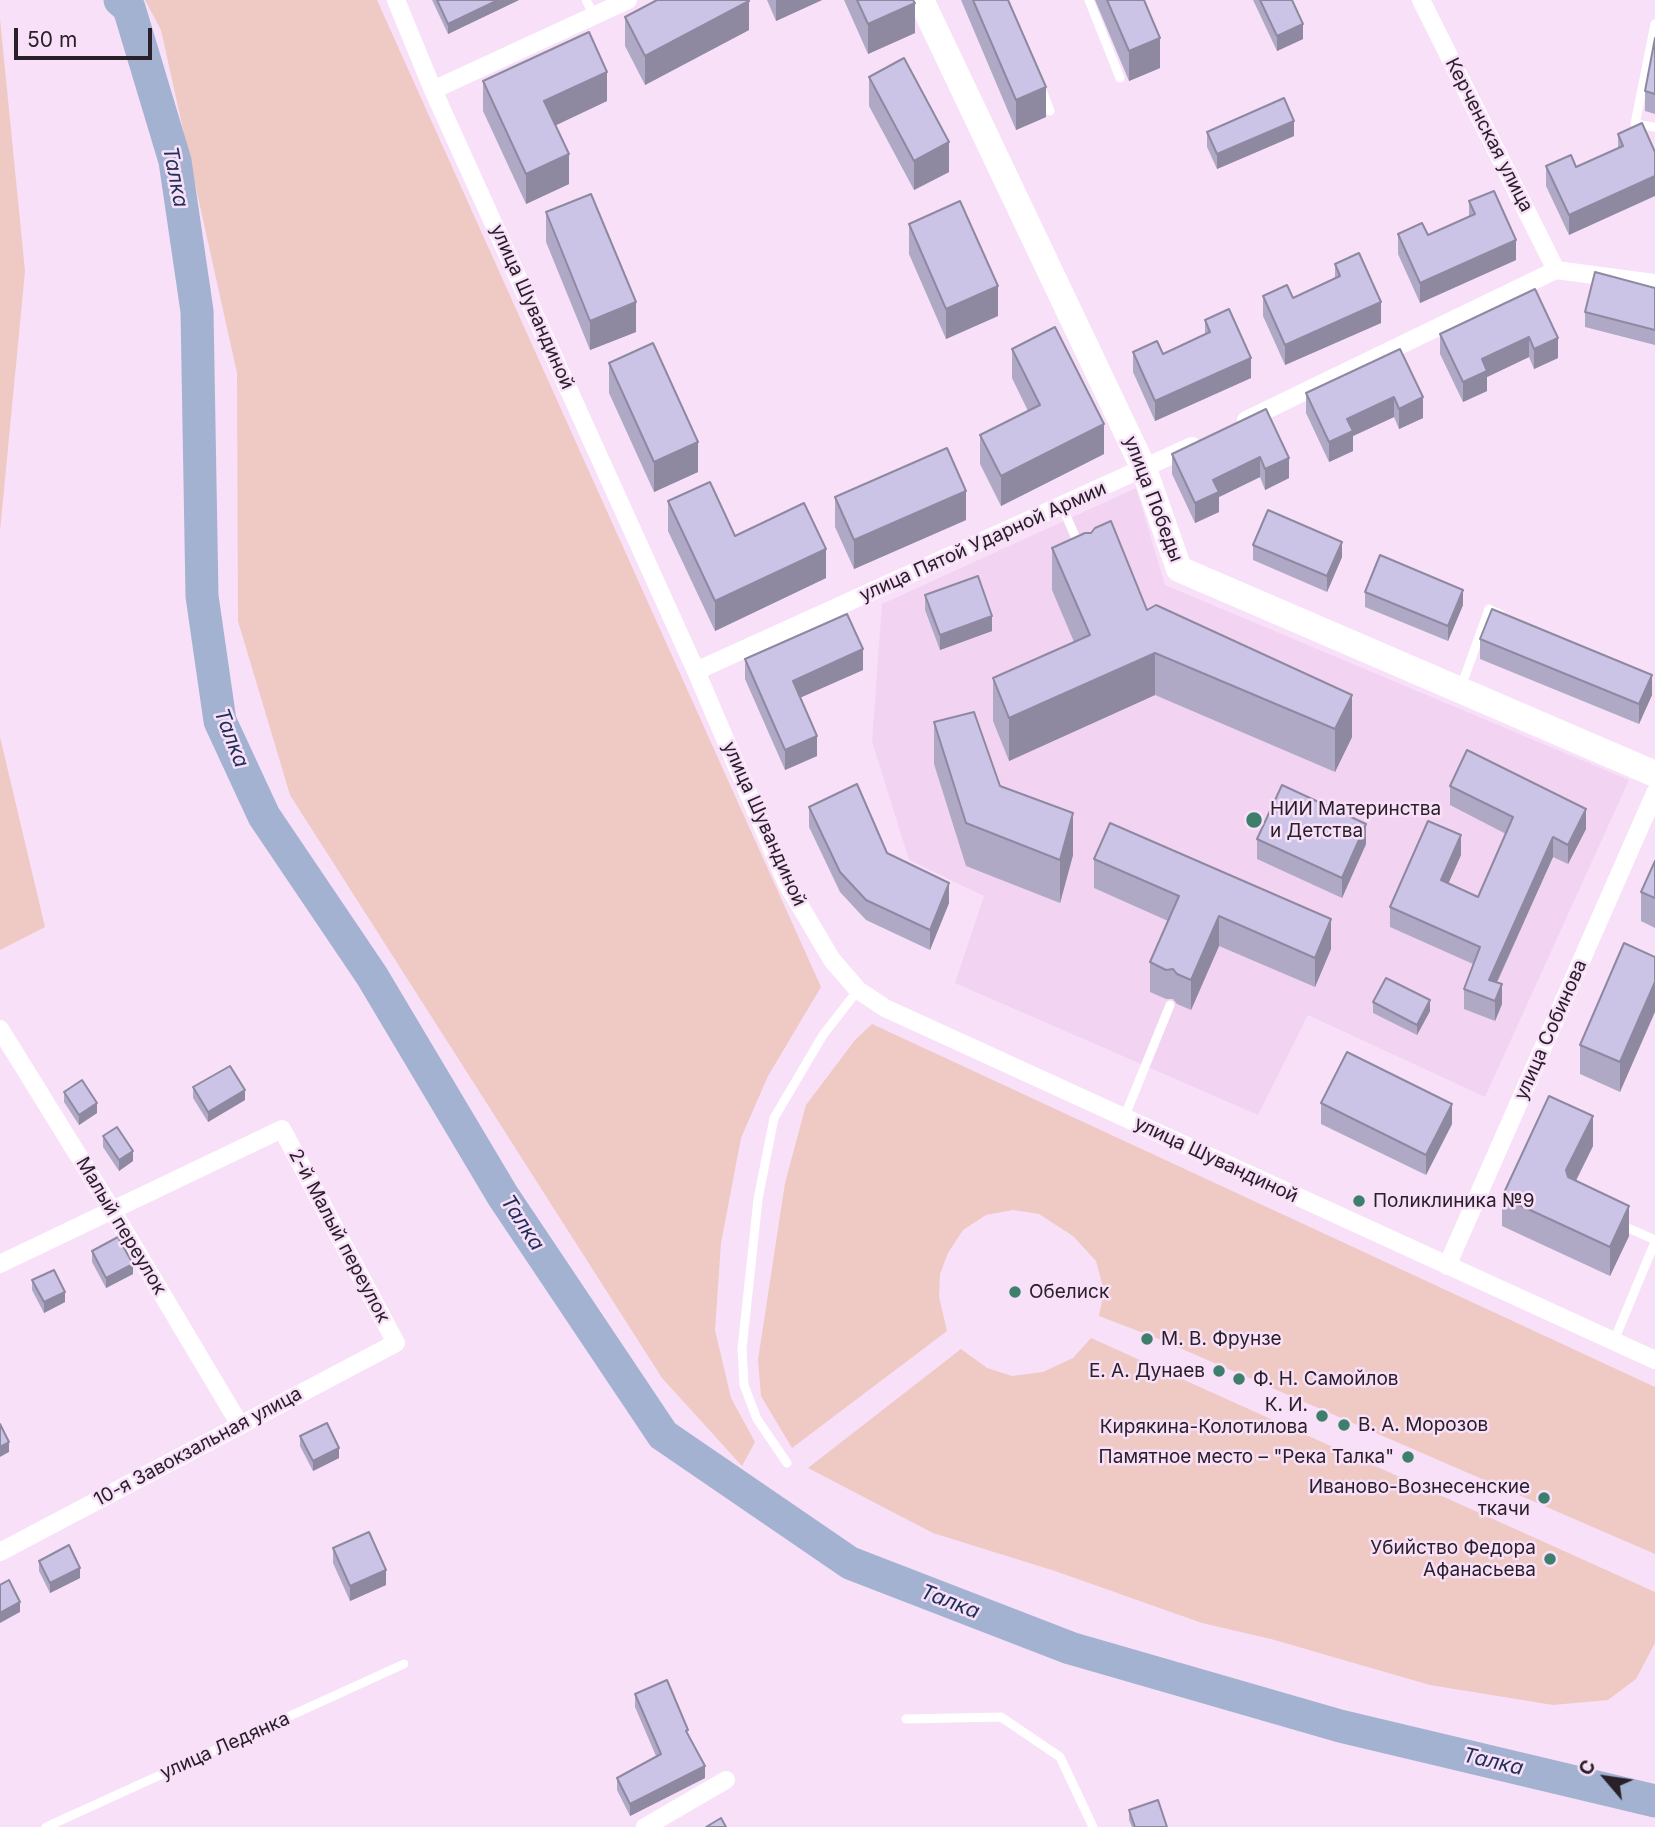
<!DOCTYPE html>
<html>
<head>
<meta charset="utf-8">
<style>
	body { margin:0 }
	#map { position:relative; width:1655px; height:1827px; overflow:hidden; background:#f8e0f8; font-family:Inter,sans-serif }
	canvas { display:block }
	.north { position:absolute; left:1571px; top:1743px; width:70px; height:70px; -webkit-text-stroke:5px #f8e0f8; paint-order:stroke; rotate:299deg; font-size:19px; font-weight:700; line-height:28px; text-align:center; color:#292029 }
	.north::after { content:''; display:block; margin:auto; width:24px; height:32px; background:#292029; clip-path:polygon(50% 0,100% 100%,50% 72%,0 100%) }
	.scale { position:absolute; left:14px; top:28px; width:138px; height:32px; box-sizing:border-box; border:4px solid #292029; border-top:0; padding-left:9px; font-size:21px; line-height:24px; white-space:nowrap; color:#292029; -webkit-text-stroke:5px #f8e0f8; paint-order:stroke }
</style>
</head>
<body>
<div id="map">
<canvas width="1655" height="1827"></canvas>
<div class="north">С</div>
<div class="scale">50 m</div>
</div>
<script>
const c = document.querySelector('canvas').getContext('2d');
c.lineJoin = 'round';
function paint(path, color) {
  c.fillStyle = color;
  c.fill(path, 'evenodd');
}
function shape(rows) {
  const path = new Path2D();
  for (const r of rows) {
    path.moveTo(r[0], r[1]);
    for (let i = 2; i < r.length; i += 2) path.lineTo(r[i], r[i + 1]);
  }
  return path;
}
function strokePath(path, color, width, dash) {
  c.strokeStyle = color;
  c.lineWidth = width;
  c.lineCap = dash ? 'butt' : 'round';
  c.setLineDash(dash || []);
  c.stroke(path);
}
function write(font, color, halo, rows, align = 'center') {
  c.font = font + ' Inter,sans-serif';
  c.lineWidth = 5;
  c.setLineDash([]);
  c.textBaseline = 'middle';
  c.strokeStyle = halo;
  c.fillStyle = color;
  for (const [text, x, y, turn = 0] of rows) {
    c.save();
    c.translate(x, y);
    c.rotate((+turn || 0) * Math.PI / 180);
    c.textAlign = isNaN(turn) ? turn : align;
    if (halo) c.strokeText(text, 0, 0);
    c.fillText(text, 0, 0);
    c.restore();
  }
}
paint(shape([
	[1136,488,1165,585,1629,780,1485,1097,1308,1015,1258,1115,955,983,984,896,909,860,872,741,882,604]
]), '#f2d4f2');
paint(shape([
	[145,0,377,0,821,987,768,1076,741,1138,721,1243,715,1330,731,1398,755,1442,742,1466,662,1378,290,795,238,621,237,373,161,30],
	[0,19,25,271,0,531],
	[0,737,45,927,0,950],
	[872,1024,1655,1387,1655,1554,1159,1339,1099,1316,1104,1291,1096,1261,1073,1236,1039,1214,1013,1210,986,1215,963,1230,948,1253,940,1274,939,1297,947,1331,792,1448,761,1396,758,1360,785,1183,806,1105,855,1040],
	[1091,1338,1655,1592,1655,1643,1636,1679,1608,1700,1553,1705,1430,1685,1271,1639,1202,1623,1055,1571,933,1533,808,1468,961,1349,987,1368,1012,1376,1043,1372,1073,1358]
]), '#efc9c4');
strokePath(shape([
	[120,0,129,8,175,161,197,311,202,596,220,721,264,816,372,976,503,1196,663,1435,850,1563,1070,1648,1340,1726,1655,1801]
]), '#a3b2d1', 33);
strokePath(shape([
	[586,0,594,15],
	[1089,0,1120,78],
	[1655,24,1635,124,1655,127],
	[1043,93,1050,111],
	[1062,506,1080,548],
	[1461,687,1489,609,1500,614],
	[1124,1118,1170,1005],
	[1619,1224,1655,1240],
	[1613,1343,1655,1242],
	[787,1463,757,1419,744,1385,742,1349,758,1199,774,1118,823,1035,858,990],
	[906,1719,1001,1717,1060,1757,1093,1827],
	[46,1827,404,1664]
]), '#fff', 9);
strokePath(shape([
	[396,0,433,90,696,671,787,884,832,960,858,990,885,1008,1655,1360],
	[1421,0,1556,270],
	[433,90,628,0],
	[1246,420,1556,270,1655,283],
	[696,671,1192,446],
	[0,1029,112,1210,240,1425],
	[0,1264,282,1129,396,1343,0,1552],
	[1447,1266,1655,793],
	[645,1827,726,1780]
]), '#fff', 18);
strokePath(shape([
	[921,0,1144,469,1179,569,1655,774]
]), '#fff', 26);
paint(shape([
	[432,0,519,0,448,34],
	[767,0,822,0,776,21],
	[844,0,913,0,915,33,868,54],
	[961,0,1008,0,1046,117,1016,130],
	[1095,0,1144,0,1160,68,1129,81],
	[1253,0,1292,0,1303,39,1277,51],
	[625,17,749,30,645,85,625,46],
	[1655,38,1655,114,1645,111,1645,91],
	[869,77,949,172,914,190,869,106],
	[483,81,607,101,555,125,569,184,526,204,483,111],
	[1207,132,1294,136,1217,169,1207,147],
	[1618,134,1655,152,1569,235,1546,186,1546,166,1576,167,1618,148],
	[1469,201,1516,260,1420,303,1398,254,1398,234,1428,235,1469,216],
	[546,212,636,332,590,350,546,242],
	[909,224,998,316,946,339,909,254],
	[1335,264,1381,323,1285,365,1263,316,1263,296,1293,298,1335,279],
	[1655,288,1655,345,1585,327,1585,312],
	[1535,289,1558,358,1534,369,1529,357,1487,377,1487,391,1463,402,1440,354,1440,334],
	[1205,320,1251,378,1155,421,1133,372,1133,352,1163,354,1205,335],
	[1012,349,1104,454,1001,506,980,464,980,435,1028,411,1012,378],
	[1400,349,1423,418,1399,429,1394,417,1353,436,1353,451,1329,462,1306,413,1306,393],
	[609,363,698,472,654,492,609,393],
	[1266,409,1289,478,1265,490,1260,477,1219,497,1219,512,1195,523,1172,474,1172,454],
	[835,497,966,520,854,569,835,527],
	[668,501,735,536,826,578,715,631,668,531],
	[1253,545,1342,557,1327,592,1253,560],
	[1052,548,1147,610,1352,737,1335,772,1155,695,1009,761,993,721,993,678,1074,642,1052,590],
	[1365,592,1463,605,1448,641,1365,607],
	[925,595,992,631,940,650,925,610],
	[1480,639,1652,695,1639,724,1480,659],
	[745,659,863,670,800,697,817,756,785,770,745,679],
	[934,722,1073,855,1060,903,966,866,934,764],
	[1450,786,1586,829,1568,864,1553,857,1497,983,1502,1004,1495,1021,1464,1009,1464,989,1473,964,1390,927,1390,907,1461,855,1448,884,1478,897,1506,834,1450,805],
	[809,807,887,853,949,903,930,950,866,920,840,892,809,827],
	[1257,839,1366,844,1342,898,1257,859],
	[1094,859,1331,949,1315,987,1219,946,1191,1010,1177,1004,1173,999,1166,999,1150,992,1150,962,1168,921,1094,888],
	[1655,861,1655,928,1641,921,1641,892],
	[1655,957,1620,1092,1580,1074,1580,1045],
	[1373,1002,1430,1011,1417,1035,1373,1013],
	[193,1087,245,1100,208,1122,193,1098],
	[64,1092,97,1113,79,1125,64,1102],
	[1321,1103,1452,1124,1426,1175,1321,1124],
	[103,1136,133,1161,119,1171,103,1147],
	[1593,1146,1576,1181,1629,1236,1610,1276,1502,1226,1502,1197],
	[92,1251,133,1274,106,1288,92,1262],
	[32,1280,65,1302,44,1313,32,1290],
	[300,1436,339,1458,313,1471,300,1446],
	[333,1548,386,1585,350,1601,333,1563],
	[39,1561,80,1578,50,1593,39,1571],
	[635,1694,705,1778,630,1816,617,1790,617,1778,656,1756,635,1707],
	[1129,1810,1167,1827,1132,1827,1129,1820]
]), '#afa9c6');
paint(shape([
	[498,0,519,0,448,34,448,24],
	[776,0,822,0,776,21],
	[749,1,749,30,645,85,645,56],
	[915,3,915,33,868,54,868,24],
	[1303,24,1303,39,1277,51,1277,36],
	[1160,38,1160,68,1129,81,1129,51],
	[607,72,607,101,544,131,544,101],
	[1046,87,1046,117,1016,130,1016,100],
	[1294,121,1294,136,1217,169,1217,154],
	[949,142,949,172,914,190,914,161],
	[569,154,569,184,526,204,526,174],
	[1655,176,1655,196,1569,235,1569,215],
	[1516,240,1516,260,1420,303,1420,283],
	[998,286,998,316,946,339,946,309],
	[636,302,636,332,590,350,590,321],
	[1381,302,1381,323,1285,365,1285,345],
	[1529,337,1529,357,1487,377,1487,391,1463,402,1463,382,1482,359],
	[1558,338,1558,358,1534,369,1534,349],
	[1251,358,1251,378,1155,421,1155,401],
	[1394,397,1394,417,1353,436,1353,451,1329,462,1329,442,1347,419],
	[1423,397,1423,418,1399,429,1399,409],
	[1104,424,1104,454,1001,506,1001,476],
	[698,442,698,472,654,492,654,462],
	[1260,457,1260,477,1219,497,1219,512,1195,523,1195,503,1213,480],
	[1289,458,1289,478,1265,490,1265,469],
	[966,491,966,520,854,569,854,540],
	[1342,542,1342,557,1327,592,1327,576],
	[826,549,826,578,715,631,715,601],
	[1463,590,1463,605,1448,641,1448,626],
	[992,616,992,631,940,650,940,635],
	[863,649,863,670,793,701,793,681],
	[1155,653,1155,695,1009,761,1009,718],
	[1652,675,1652,695,1639,724,1639,704],
	[1352,695,1352,737,1335,772,1335,729],
	[817,736,817,756,785,770,785,750],
	[1586,809,1586,829,1568,864,1568,845],
	[1073,813,1073,855,1060,903,1060,860],
	[1366,824,1366,844,1342,898,1342,878],
	[1461,835,1461,855,1441,900,1441,880],
	[1553,837,1553,857,1489,999,1489,980],
	[949,883,949,903,930,950,930,930],
	[1219,916,1219,946,1191,1010,1191,980],
	[1331,919,1331,949,1315,987,1315,958],
	[1655,982,1655,1012,1620,1092,1620,1062],
	[1502,984,1502,1004,1495,1021,1495,1001],
	[1430,1000,1430,1011,1417,1035,1417,1025],
	[245,1090,245,1100,208,1122,208,1112],
	[97,1103,97,1113,79,1125,79,1115],
	[1452,1104,1452,1124,1426,1175,1426,1155],
	[1593,1116,1593,1146,1566,1200,1566,1170],
	[133,1151,133,1161,119,1171,119,1160],
	[1629,1206,1629,1236,1610,1276,1610,1247],
	[133,1264,133,1274,106,1288,106,1278],
	[65,1292,65,1302,44,1313,44,1302],
	[9,1442,9,1452,0,1457,0,1447],
	[339,1448,339,1458,313,1471,313,1461],
	[80,1568,80,1578,50,1593,50,1583],
	[386,1570,386,1585,350,1601,350,1586],
	[20,1602,20,1612,0,1623,0,1613],
	[705,1766,705,1778,630,1816,630,1804]
]), '#8e89a1');
const building = shape([
	[437,0,498,0,448,24,437,0],
	[657,0,749,0,749,1,645,56,625,17,657,0],
	[857,0,913,0,915,3,868,24,857,0],
	[973,0,1008,0,1046,87,1016,100,973,0],
	[1107,0,1144,0,1160,38,1129,51,1107,0],
	[1260,0,1292,0,1303,24,1277,36,1260,0],
	[589,32,607,72,544,101,569,154,526,174,483,81,589,32],
	[1655,38,1655,94,1645,91,1655,38],
	[904,58,949,142,914,161,869,77,904,58],
	[1284,98,1294,121,1217,154,1207,132,1284,98],
	[1642,123,1655,152,1655,176,1569,215,1546,166,1571,155,1576,167,1623,146,1618,134,1642,123],
	[1494,191,1516,240,1420,283,1398,234,1422,223,1428,235,1475,214,1469,201,1494,191],
	[591,194,636,302,590,321,546,212,591,194],
	[960,201,998,286,946,309,909,224,960,201],
	[1359,253,1381,302,1285,345,1263,296,1287,285,1293,298,1340,276,1335,264,1359,253],
	[1595,272,1655,288,1655,330,1585,312,1595,272],
	[1535,289,1558,338,1534,349,1529,337,1482,359,1487,371,1463,382,1440,334,1535,289],
	[1229,309,1251,358,1155,401,1133,352,1157,341,1163,354,1210,332,1205,320,1229,309],
	[1055,327,1104,424,1001,476,980,435,1040,405,1012,349,1055,327],
	[653,343,698,442,654,462,609,363,653,343],
	[1400,349,1423,397,1399,409,1394,397,1347,419,1353,431,1329,442,1306,393,1400,349],
	[1266,409,1289,458,1265,469,1260,457,1213,480,1219,492,1195,503,1172,454,1266,409],
	[947,448,966,491,854,540,835,497,947,448],
	[710,482,735,536,804,503,826,549,715,601,668,501,710,482],
	[1268,510,1342,542,1327,576,1253,545,1268,510],
	[1111,521,1147,610,1156,605,1352,695,1335,729,1155,653,1009,718,993,678,1090,635,1052,548,1085,533,1091,533,1095,528,1111,521],
	[1380,555,1463,590,1448,626,1365,592,1380,555],
	[978,576,992,616,940,635,925,595,978,576],
	[1492,609,1652,675,1639,704,1480,639,1492,609],
	[847,614,863,649,793,681,817,736,785,750,745,659,847,614],
	[974,712,1000,786,1073,813,1060,860,966,823,934,722,974,712],
	[1467,750,1586,809,1568,845,1553,837,1489,980,1502,984,1495,1001,1464,989,1480,947,1390,907,1428,821,1461,835,1441,880,1478,897,1513,817,1450,786,1467,750],
	[857,784,887,853,949,883,930,930,866,900,840,872,809,807,857,784],
	[1282,785,1366,824,1342,878,1257,839,1282,785],
	[1110,823,1331,919,1315,958,1219,916,1191,980,1177,974,1173,969,1166,970,1150,962,1179,896,1094,859,1110,823],
	[1655,861,1655,898,1641,892,1655,861],
	[1624,943,1655,957,1655,982,1620,1062,1580,1045,1624,943],
	[1386,978,1430,1000,1417,1025,1373,1002,1386,978],
	[1347,1052,1452,1104,1426,1155,1321,1103,1347,1052],
	[230,1066,245,1090,208,1112,193,1087,230,1066],
	[82,1080,97,1103,79,1115,64,1092,82,1080],
	[1549,1096,1593,1116,1566,1170,1568,1177,1629,1206,1610,1247,1502,1197,1549,1096],
	[117,1127,133,1151,119,1160,103,1136,117,1127],
	[118,1237,133,1264,106,1278,92,1251,118,1237],
	[54,1270,65,1292,44,1302,32,1280,54,1270],
	[327,1423,339,1448,313,1461,300,1436,327,1423],
	[0,1424,9,1442,0,1447,0,1424],
	[369,1532,386,1570,350,1586,333,1548,369,1532],
	[69,1545,80,1568,50,1583,39,1561,69,1545],
	[9,1580,20,1602,0,1613,0,1585,9,1580],
	[667,1680,688,1730,686,1731,705,1766,630,1804,617,1778,661,1754,635,1694,667,1680],
	[1158,1800,1167,1827,1135,1827,1129,1810,1158,1800],
	[721,1818,726,1827,706,1827,721,1818]
]);
paint(building, '#cbc4e6');
strokePath(building, '#8e89a1', 2);
for (const [x, y, r, color] of [
	[1254,820,9,"#3e7e6d"],
	[1359,1201,7,"#3e7e6d"],
	[1015,1292,7,"#3e7e6d"],
	[1147,1339,7,"#3e7e6d"],
	[1219,1371,7,"#3e7e6d"],
	[1239,1379,7,"#3e7e6d"],
	[1322,1416,7,"#3e7e6d"],
	[1344,1425,7,"#3e7e6d"],
	[1408,1457,7,"#3e7e6d"],
	[1544,1498,7,"#3e7e6d"],
	[1550,1559,7,"#3e7e6d"]
]) {
  const dot = new Path2D();
  dot.arc(x, y, r, 0, 2 * Math.PI);
  c.fillStyle = color;
  c.fill(dot);
  strokePath(dot, '#f8e0f8', 2.5);
}
write('19px', '#292029', '#f8e0f8', [
	["Керченская улица",1489,135,63],
	["улица Шувандиной",532,307,66],
	["улица Победы",1153,499,69],
	["улица Пятой Ударной Армии",983,542,-24],
	["улица Шувандиной",764,824,66],
	["улица Собинова",1551,1030,-66],
	["улица Шувандиной",1216,1160,25],
	["Малый переулок",121,1226,59],
	["2-й Малый переулок",339,1236,62],
	["10-я Завокзальная улица",198,1447,-28],
	["улица Ледянка",225,1746,-24]
]);
write('19px', '#292029', '#f8e0f8', [
	["НИИ Материнства",1270,809],
	["и Детства",1270,831],
	["Поликлиника №9",1373,1201],
	["Обелиск",1029,1292],
	["М. В. Фрунзе",1161,1339],
	["Е. А. Дунаев",1205,1371,"right"],
	["Ф. Н. Самойлов",1253,1379],
	["К. И.",1308,1405,"right"],
	["Кирякина-Колотилова",1308,1427,"right"],
	["В. А. Морозов",1358,1425],
	["Памятное место – \"Река Талка\"",1394,1457,"right"],
	["Иваново-Вознесенские",1530,1487,"right"],
	["ткачи",1530,1509,"right"],
	["Убийство Федора",1536,1548,"right"],
	["Афанасьева",1536,1570,"right"]
], 'left');
write('italic 21px', '#1e2f59', '#f8e0f8', [
	["Талка",175,177,79],
	["Талка",231,738,69],
	["Талка",522,1223,57],
	["Талка",950,1602,21],
	["Талка",1493,1762,13]
]);
</script>
</body>
</html>
